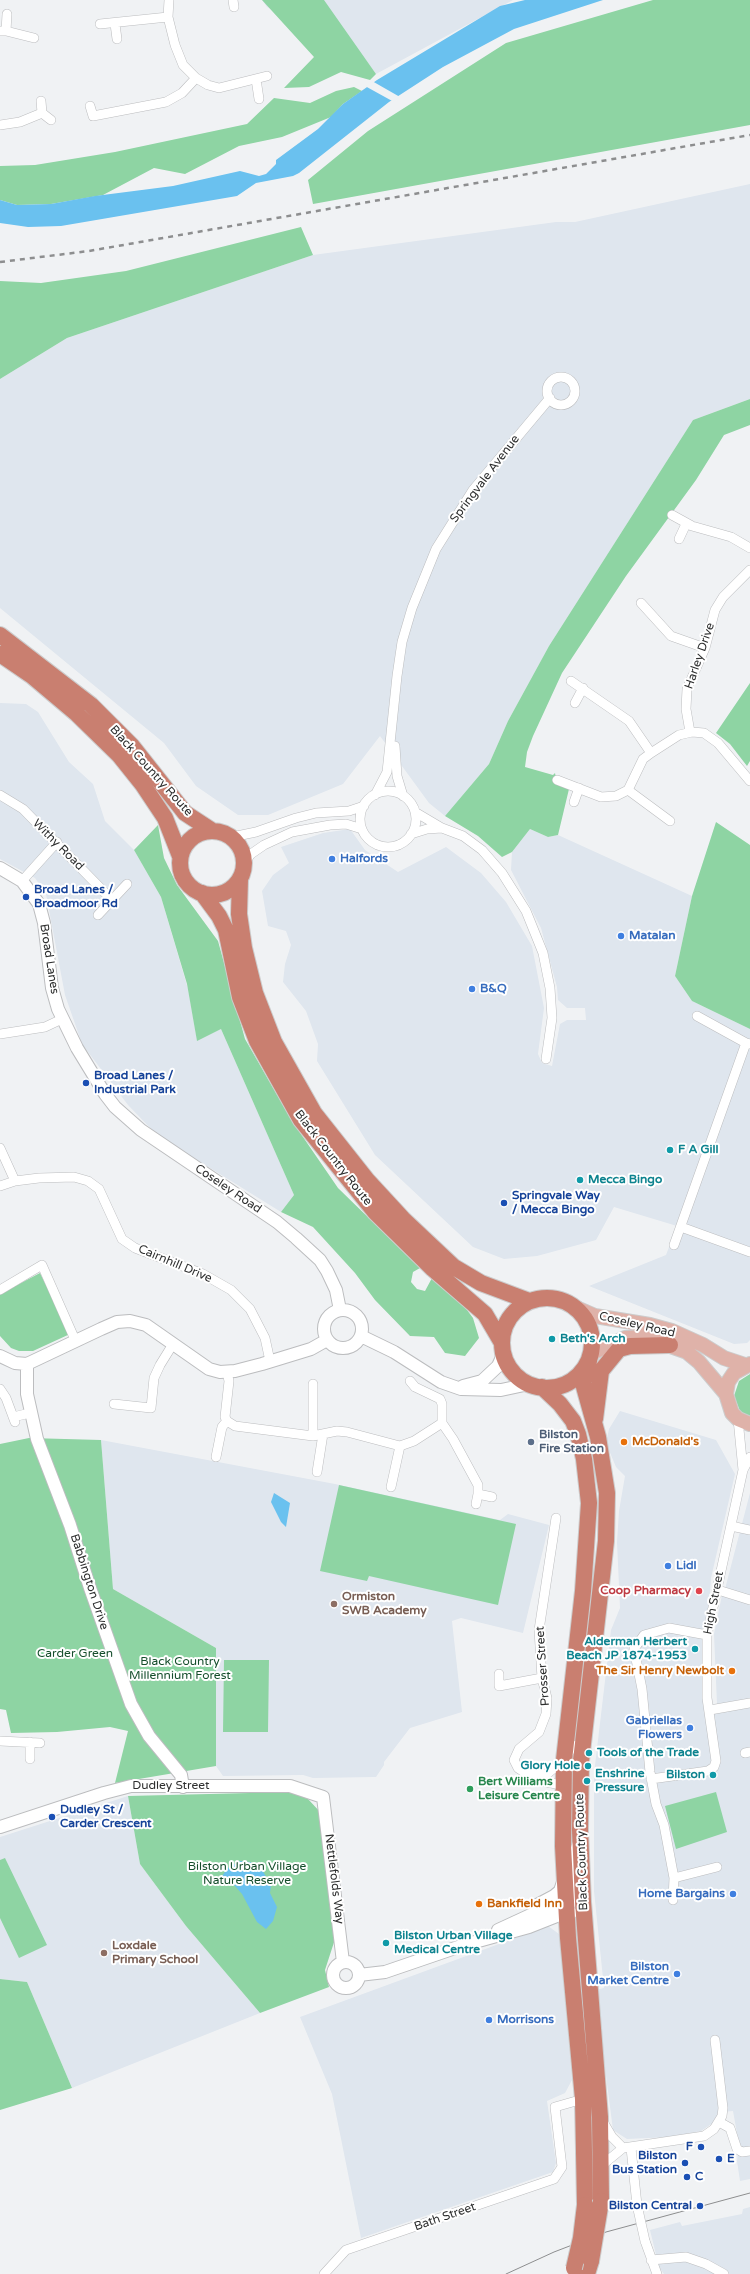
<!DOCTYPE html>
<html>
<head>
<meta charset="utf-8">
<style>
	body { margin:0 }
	canvas { display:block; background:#f0f2f4 }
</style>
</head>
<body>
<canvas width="750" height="2274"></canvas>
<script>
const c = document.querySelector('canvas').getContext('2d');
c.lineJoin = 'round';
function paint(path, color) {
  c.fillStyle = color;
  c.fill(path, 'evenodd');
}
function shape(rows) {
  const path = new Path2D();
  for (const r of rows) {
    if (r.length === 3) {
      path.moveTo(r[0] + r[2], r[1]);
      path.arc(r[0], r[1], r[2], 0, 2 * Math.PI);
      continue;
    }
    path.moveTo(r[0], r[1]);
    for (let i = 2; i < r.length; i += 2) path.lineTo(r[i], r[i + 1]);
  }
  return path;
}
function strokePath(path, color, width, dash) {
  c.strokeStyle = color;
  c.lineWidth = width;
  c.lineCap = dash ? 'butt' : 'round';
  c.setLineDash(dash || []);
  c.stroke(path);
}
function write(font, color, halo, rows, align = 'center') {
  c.font = font + ' "Varela Round",sans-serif';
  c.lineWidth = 4;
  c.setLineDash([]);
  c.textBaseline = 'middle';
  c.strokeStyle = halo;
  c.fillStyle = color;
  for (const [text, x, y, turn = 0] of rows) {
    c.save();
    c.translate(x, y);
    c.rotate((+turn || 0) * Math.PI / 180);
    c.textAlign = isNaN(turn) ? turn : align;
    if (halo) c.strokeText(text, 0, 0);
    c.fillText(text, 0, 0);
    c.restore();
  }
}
paint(shape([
	[262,0,513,0,376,74,365,59,267,7],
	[750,184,750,399,693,420,549,646,508,721,489,764,445,816,429,803,380,736,343,784,268,815,238,815,196,786,164,743,0,608,0,379,67,338,313,255,556,222,575,222],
	[0,703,26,704,38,712,69,762,93,784,105,821,134,850,161,897,188,989,197,1040,221,1029,294,1195,281,1212,157,1135,128,1105,82,1044,65,995,46,894,35,878,0,859],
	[350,829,365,850,398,872,446,847,481,873,506,902,532,946,544,1008,538,1054,542,1063,552,1066,560,1024,567,1020,586,1020,585,1008,567,1008,558,1000,557,987,541,928,511,870,512,852,530,829,548,837,558,835,692,896,675,976,692,1001,750,1029,750,1340,747,1343,734,1344,589,1286,666,1255,677,1226,614,1207,596,1240,537,1256,504,1259,473,1247,375,1155,317,1061,318,1044,306,1011,283,982,285,964,291,945,286,931,268,926,262,891,273,875,289,863,281,847,323,833],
	[620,1411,716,1440,735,1474,711,1578,707,1635,710,1710,750,1707,750,2179,740,2181,737,2161,739,2144,733,2111,720,2112,713,2123,701,2131,670,2137,627,2139,613,2130,595,1990,604,1988,594,1891,594,1774,611,1630,620,1608,617,1542,619,1511,625,1476,616,1467,606,1443,609,1429],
	[101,1440,335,1484,500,1520,508,1514,549,1525,523,1633,461,1618,452,1621,462,1712,410,1728,384,1762,384,1765,376,1777,313,1778,303,1775,223,1776,216,1766,216,1648,113,1589],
	[750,1493,750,1596,725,1589],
	[722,1595,750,1603,750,1699,717,1704,714,1634],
	[128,1796,140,1864,186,1926,260,2013,72,2088,27,1982,0,1979,0,1837],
	[548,1926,559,1934,572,2080,565,2093,547,2101,556,2163,553,2172,361,2238,332,2094,300,2017],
	[750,2207,750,2274,664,2274,659,2267,650,2230,680,2222,682,2226,742,2214,743,2209]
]), '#dfe6ee');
paint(shape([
	[262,0,324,0,376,74,370,80,341,72,309,87,284,88,314,57],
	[653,0,750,0,750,125,313,204,308,180,368,131,506,43],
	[354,87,362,91,343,104,331,117,282,137,239,146,185,174,154,168,103,195,51,204,17,205,0,200,0,166,35,165,115,152,247,124,274,98,310,103,336,91],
	[301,227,313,255,67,338,0,379,0,281,41,283,126,271],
	[750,399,750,425,724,435,696,480,626,576,562,673,533,736,527,752,525,767,553,775,555,773,557,783,569,789,558,835,548,837,530,829,512,852,502,857,478,836,445,816,489,764,508,721,549,646,693,420],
	[750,683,750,761,747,766,730,744,716,733],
	[716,822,750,845,750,1029,692,1001,675,976,692,896],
	[158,825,164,858,177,885,218,941,245,1039,292,1121,338,1188,420,1268,413,1272,411,1282,417,1289,425,1291,432,1278,458,1298,473,1318,479,1338,465,1356,445,1353,434,1337,410,1336,375,1300,355,1273,313,1227,281,1212,294,1195,221,1029,197,1041,187,984,161,897,134,850],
	[40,1273,70,1334,33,1351,19,1351,11,1348,0,1336,0,1294],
	[750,1374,750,1417,740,1411,734,1396,739,1381],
	[29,1438,101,1440,113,1589,216,1648,216,1766,115,1783,128,1731,110,1727,57,1732,11,1733,6,1710,0,1709,0,1444],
	[339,1485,516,1524,498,1605,369,1576,367,1581,320,1571],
	[224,1660,269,1660,268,1732,223,1732],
	[290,1792,308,1799,321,1813,337,1933,325,1970,329,1987,260,2013,186,1926,140,1864,128,1796],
	[716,1792,727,1832,676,1849,665,1806],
	[5,1858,47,1945,19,1958,0,1918,0,1860],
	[0,1979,27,1982,72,2088,0,2110]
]), '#8ed4a3');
paint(shape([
	[525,0,603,0,514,29,443,67,389,102,299,173,293,176,256,183,237,196,61,226,28,227,0,223,0,200,17,205,51,204,95,196,173,186,240,171,259,176,266,174,276,164,276,160,318,129,343,104,377,80,500,6],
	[274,1493,290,1503,286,1527,281,1522,271,1502],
	[239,1861,250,1862,261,1868,271,1885,270,1893,277,1907,273,1921,266,1929,257,1922,242,1894,228,1878,225,1879,222,1876,228,1868]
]), '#6ac1ef');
paint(shape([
	[372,81,400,97,394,102,365,86]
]), '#f0f2f4');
const street = shape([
	[169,0,168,17,175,45,183,65,196,78,208,85,219,88,267,76],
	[233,0,234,7],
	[100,24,168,17],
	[115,24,117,39],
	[0,31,6,31,34,38],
	[6,31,7,14],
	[256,79,259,99],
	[90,106,93,116,166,102,182,93,196,78],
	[42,113,51,120],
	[0,125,20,122,42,113,41,101],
	[561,391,14],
	[672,515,692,526,731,537,750,548],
	[679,539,686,524],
	[641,603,671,636,705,648],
	[571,681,629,721,651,753],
	[575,703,583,688],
	[690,732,686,709,687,689,705,648,715,610,723,597,750,570],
	[395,746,397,776,403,796],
	[557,780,601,797,616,796,628,790,643,759,651,753,679,735,692,732,704,733,718,743,750,781],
	[628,790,670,821],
	[388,819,28],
	[0,795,23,809,112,900],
	[375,795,387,772,397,676,402,642,412,608,436,549,473,490,550,398],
	[574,802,579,788],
	[415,812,442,828,463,836,482,850,502,873,526,911,543,953,550,988,552,1018,546,1059],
	[411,834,427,829,442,828],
	[232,837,256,832,296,818,316,813,349,811,364,806],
	[244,863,251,854,264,845,292,832,330,825,346,824,362,829],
	[22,881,57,842],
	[98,915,127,884],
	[697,1016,746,1043],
	[0,1034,45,1027,62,1019],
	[0,1148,15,1181],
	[0,1186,15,1181,39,1178,74,1177,88,1181,99,1189,122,1239,135,1248,203,1274,231,1290,250,1309,265,1338,270,1361],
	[681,1227,750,1252],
	[674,1245,746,1043,750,1044],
	[0,1290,42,1265,76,1342],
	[227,1372,229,1381,225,1417,227,1421,235,1426,313,1436,337,1431,347,1432,400,1446,414,1441,442,1423,453,1439,478,1485,478,1494,492,1497],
	[410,1381,415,1387,440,1399,442,1404,442,1423],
	[0,1389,6,1398,15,1422],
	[114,1404,151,1408,154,1378,160,1365,173,1344],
	[13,1417,30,1413],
	[738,1419,743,1470],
	[313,1436,313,1384],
	[216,1457,222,1427,227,1421],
	[317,1472,323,1434],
	[391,1487,400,1446],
	[476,1504,478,1494],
	[556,1518,539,1630,542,1678,547,1698,546,1714,539,1732,519,1749,514,1760,518,1768,536,1780,556,1784,566,1781],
	[731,1526,750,1530],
	[718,1590,750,1600],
	[707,1635,669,1628,644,1635,634,1649,642,1689,650,1772,656,1804,664,1825,674,1878,717,1867],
	[499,1674,499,1686,542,1678],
	[710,1710,750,1703],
	[0,1741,40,1743],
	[30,1742,30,1759],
	[745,1753,750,1752],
	[528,1773,547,1774,564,1760,573,1746,583,1744],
	[651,1779,708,1771,714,1767,716,1761,707,1698,707,1635,743,1470,750,1457],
	[673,1900,674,1878],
	[569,1909,574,1897,573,1856,577,1844],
	[602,2120,612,2137,623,2148],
	[719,2122,730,2128,737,2149,742,2152,750,2151],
	[631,2148,637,2205],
	[601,2166,623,2148,704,2136,714,2129,722,2116,723,2108,715,2040],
	[645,2241,657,2274],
	[651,2260,686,2257,706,2264,724,2274],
	[324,2274,346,2250,554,2179,562,2167,555,2107,583,2099]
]);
const secondary = shape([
	[0,868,22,881,39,904,44,923,52,988,58,1009,77,1048,105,1094,115,1107,141,1130,277,1222,296,1238,320,1260,327,1271,336,1290,340,1310],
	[343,1329,19],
	[361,1336,394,1352,441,1382,461,1389,501,1390,529,1384],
	[0,1356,15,1363,27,1364,101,1329,117,1322,130,1321,146,1325,209,1369,220,1372,235,1371,262,1364,311,1349,327,1340],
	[27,1364,27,1394,37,1439,70,1525,90,1588,131,1704,149,1736,181,1775,183,1787],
	[463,1386,482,1381,498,1366,503,1355],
	[0,1827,104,1793,131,1786,290,1786,323,1797,343,1962],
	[537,1905,554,1896,560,1891,564,1879],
	[498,1930,550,1906,562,1908,571,1913],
	[346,1975,13],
	[359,1975,385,1972,464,1945,529,1927,567,1912]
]);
const primary = shape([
	[572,1306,595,1316,650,1325,672,1331,703,1345,724,1358,745,1365],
	[592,1353,625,1338,645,1337,687,1352,699,1362,726,1394],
	[750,1364,734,1373,728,1382,726,1394,732,1413,738,1419,750,1424]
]);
const highway = shape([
	[0,635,91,705,132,746,185,813,211,830],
	[0,654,32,676,77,714,119,755,143,785,165,818,180,856],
	[212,863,32],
	[240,879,239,914,244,948,255,993,274,1042,314,1113,367,1180,403,1219,454,1267,481,1283,529,1301],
	[202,893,219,916,226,930,240,997,257,1041,301,1120,375,1212,433,1269,485,1314,502,1343],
	[547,1343,45],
	[589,1361,583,1383,598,1437,607,1493,606,1541,581,1761,580,1830,583,1902,600,2117,601,2201],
	[542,1387,560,1404,573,1421,578,1434,584,1459,589,1503,583,1591,564,1760,563,1846,568,1938,583,2099,585,2205],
	[595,1419,601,1371,619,1349,630,1346,670,1345],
	[587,2274,591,2261]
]);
strokePath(street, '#bcbdbf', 10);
strokePath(secondary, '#bcbdbf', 14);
strokePath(primary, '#cdcdcd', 16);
strokePath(highway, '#cdcdcd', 18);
strokePath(street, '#fff', 9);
strokePath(secondary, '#fff', 12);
strokePath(primary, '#dfb2a9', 14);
strokePath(highway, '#c97f70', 16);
strokePath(shape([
	[506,2274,554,2252,606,2232,750,2193]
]), '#8d8e8f', 1);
strokePath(shape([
	[0,262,89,251,750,135]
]), '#8d8e8f', 2.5, [5, 5]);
const streetBridge = shape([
	[637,2205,645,2241]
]);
const highwayBridge = shape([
	[591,2261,601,2201],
	[574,2268,581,2238,585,2205]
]);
strokePath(streetBridge, '#bcbdbf', 10, []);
strokePath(highwayBridge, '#cdcdcd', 18, []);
strokePath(streetBridge, '#fff', 9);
strokePath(highwayBridge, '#c97f70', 16);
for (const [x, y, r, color] of [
	[332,859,4,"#3f7fe0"],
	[26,897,4,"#1a4fb4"],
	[621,936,4,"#3f7fe0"],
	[472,989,4,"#3f7fe0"],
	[86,1083,4,"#1a4fb4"],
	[670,1150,4,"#0f9aa8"],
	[580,1180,4,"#0f9aa8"],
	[504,1203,4,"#1a4fb4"],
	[552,1339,4,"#0f9aa8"],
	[531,1442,4,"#5c6f8a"],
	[624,1442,4,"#e8710a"],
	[668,1566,4,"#3f7fe0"],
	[699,1591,4,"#e0444e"],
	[334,1604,4,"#8d6e63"],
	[695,1649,4,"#0f9aa8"],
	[732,1671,4,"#e8710a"],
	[690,1728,4,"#3f7fe0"],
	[589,1753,4,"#0f9aa8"],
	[588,1766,4,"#0f9aa8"],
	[713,1775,4,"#0f9aa8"],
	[587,1781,4,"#0f9aa8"],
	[470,1789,4,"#2e9e5b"],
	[52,1817,4,"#1a4fb4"],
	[733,1894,4,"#3f7fe0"],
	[479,1904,4,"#e8710a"],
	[386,1943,4,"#0f9aa8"],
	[104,1953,4,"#8d6e63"],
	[677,1974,4,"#3f7fe0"],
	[489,2020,4,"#3f7fe0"],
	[701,2147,4,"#1a4fb4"],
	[719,2159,4,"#1a4fb4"],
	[685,2163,4,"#1a4fb4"],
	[687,2177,4,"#1a4fb4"],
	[700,2206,4,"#1a4fb4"]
]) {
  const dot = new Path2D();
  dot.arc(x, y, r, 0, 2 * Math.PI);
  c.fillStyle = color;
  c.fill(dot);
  strokePath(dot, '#fff', 1.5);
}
write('12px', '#2d2e2e', '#fff', [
	["Springvale Avenue",485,479,-53],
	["Harley Drive",700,656,-71],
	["Black Country Route",151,771,48],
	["Withy Road",58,845,45],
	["Broad Lanes",49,959,81],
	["Black Country Route",333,1158,52],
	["Coseley Road",228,1189,34],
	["Cairnhill Drive",175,1264,23],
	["Coseley Road",637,1325,13],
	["Babbington Drive",89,1582,72],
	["High Street",714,1603,-79],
	["Prosser Street",543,1666,-94],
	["Dudley Street",171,1786],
	["Black Country Route",582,1852,-92],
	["Nettlefolds Way",334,1879,83],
	["Bath Street",445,2217,-19]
]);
write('bold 12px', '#366cbe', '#fff', [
	["Halfords",340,859],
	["Matalan",629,936],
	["B&Q",480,989],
	["Lidl",676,1566],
	["Gabriellas",682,1721,"right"],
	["Flowers",682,1735,"right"],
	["Home Bargains",725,1894,"right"],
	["Bilston",669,1967,"right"],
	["Market Centre",669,1981,"right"],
	["Morrisons",497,2020]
], 'left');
write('bold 12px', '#164399', '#fff', [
	["Broad Lanes /",34,890],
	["Broadmoor Rd",34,904],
	["Broad Lanes /",94,1076],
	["Industrial Park",94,1090],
	["Springvale Way",512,1196],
	["/ Mecca Bingo",512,1210],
	["Dudley St /",60,1810],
	["Carder Crescent",60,1824],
	["F",693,2147,"right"],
	["Bilston",677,2156,"right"],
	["Bus Station",677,2170,"right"],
	["E",727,2159],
	["C",695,2177],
	["Bilston Central",692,2206,"right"]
], 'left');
write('bold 12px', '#0d838f', '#fff', [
	["F A Gill",678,1150],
	["Mecca Bingo",588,1180],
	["Beth's Arch",560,1339],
	["Alderman Herbert",687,1642,"right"],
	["Beach JP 1874-1953",687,1656,"right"],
	["Tools of the Trade",597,1753],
	["Glory Hole",580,1766,"right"],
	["Enshrine",595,1774],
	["Pressure",595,1788],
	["Bilston",705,1775,"right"],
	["Bilston Urban Village",394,1936],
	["Medical Centre",394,1950]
], 'left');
write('bold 12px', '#4e5e75', '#fff', [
	["Bilston",539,1435],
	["Fire Station",539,1449]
], 'left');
write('bold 12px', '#c56008', '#fff', [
	["McDonald's",632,1442],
	["The Sir Henry Newbolt",724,1671,"right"],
	["Bankfield Inn",487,1904]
], 'left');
write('bold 12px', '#be3a42', '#fff', [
	["Coop Pharmacy",691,1591]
], 'right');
write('bold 12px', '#785e54', '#fff', [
	["Ormiston",342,1597],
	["SWB Academy",342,1611],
	["Loxdale",112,1946],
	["Primary School",112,1960]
], 'left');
write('12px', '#154e2c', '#fff', [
	["Carder Green",75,1654],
	["Black Country",180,1662],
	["Millennium Forest",180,1676],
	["Bilston Urban Village",247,1867],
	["Nature Reserve",247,1881]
]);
write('bold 12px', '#27864d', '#fff', [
	["Bert Williams",478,1782],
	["Leisure Centre",478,1796]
], 'left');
</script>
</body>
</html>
